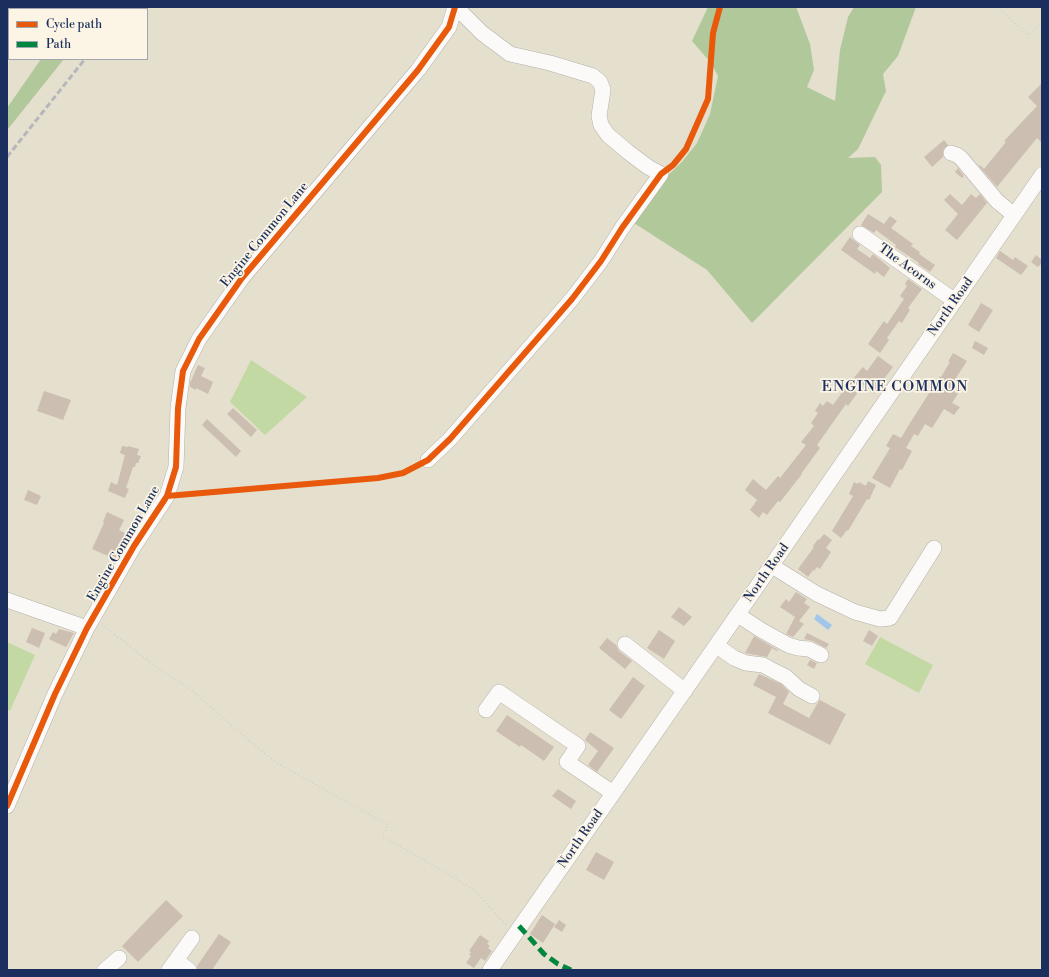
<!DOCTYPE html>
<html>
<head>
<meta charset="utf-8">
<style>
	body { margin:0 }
	#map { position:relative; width:1049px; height:977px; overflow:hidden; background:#e5dfce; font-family:"Libre Bodoni",serif }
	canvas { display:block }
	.frame { position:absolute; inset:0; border:8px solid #1b2f5e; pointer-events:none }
	.legend { position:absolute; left:8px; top:8px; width:140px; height:52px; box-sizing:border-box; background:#fcf5e5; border:1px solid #a2a6af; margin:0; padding:5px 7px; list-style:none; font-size:12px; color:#1b2f5e }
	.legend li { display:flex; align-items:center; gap:8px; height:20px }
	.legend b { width:20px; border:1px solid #a2a6af }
</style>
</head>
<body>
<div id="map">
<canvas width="1049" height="977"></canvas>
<div class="frame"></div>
<ul class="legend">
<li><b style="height:5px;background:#e8590c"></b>Cycle path</li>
<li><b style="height:5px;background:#00873e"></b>Path</li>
</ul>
</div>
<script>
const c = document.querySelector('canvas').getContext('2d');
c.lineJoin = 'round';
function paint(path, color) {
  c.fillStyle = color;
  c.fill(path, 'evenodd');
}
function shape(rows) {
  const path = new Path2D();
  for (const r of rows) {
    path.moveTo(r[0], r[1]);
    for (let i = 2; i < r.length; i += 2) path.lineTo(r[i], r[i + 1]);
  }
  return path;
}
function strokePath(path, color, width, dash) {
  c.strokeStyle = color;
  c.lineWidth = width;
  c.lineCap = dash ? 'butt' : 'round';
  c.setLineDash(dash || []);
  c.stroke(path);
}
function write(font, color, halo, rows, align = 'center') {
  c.font = font + ' "Libre Bodoni",serif';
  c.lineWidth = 3.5;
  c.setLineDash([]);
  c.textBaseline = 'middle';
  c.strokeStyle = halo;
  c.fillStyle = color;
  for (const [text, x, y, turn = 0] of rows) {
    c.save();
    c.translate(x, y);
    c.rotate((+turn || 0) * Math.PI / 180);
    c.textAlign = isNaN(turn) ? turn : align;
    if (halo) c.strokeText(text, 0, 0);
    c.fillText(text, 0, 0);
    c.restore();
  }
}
paint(shape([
	[251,360,307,397,265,435,230,402],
	[880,637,933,665,919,693,865,664],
	[7,642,35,655,10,711,7,709]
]), '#c3d9a4');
paint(shape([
	[64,7,105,7,104,9,64,9],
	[708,7,796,7,810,44,814,70,807,87,835,101,840,50,848,17,854,7,916,7,898,56,883,74,886,91,858,149,848,158,875,157,881,165,882,192,752,323,707,270,634,223,666,177,682,162,697,143,710,114,718,76,711,63,692,41],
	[41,59,64,59,8,129,7,129,7,108]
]), '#b1c89a');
paint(shape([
	[817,614,832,625,828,630,814,619]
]), '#a2c6e9');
paint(shape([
	[1042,83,1042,143,1037,138,997,187,979,166,980,165,984,169,1006,142,1004,141,1037,106,1028,97],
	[944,140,948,145,943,150,943,157,932,167,924,157],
	[958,168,964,176,962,178,955,172],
	[950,194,962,205,971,194,976,198,980,194,987,203,957,240,945,230,958,214,944,200],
	[868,214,884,224,890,216,897,221,891,228,913,244,911,246,920,252,919,254,935,265,930,272,918,264,919,263,895,247,896,245,876,230,874,233,861,225],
	[850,237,860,245,857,249,870,258,873,254,890,268,884,277,876,271,875,274,841,250],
	[1000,251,1013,260,1015,257,1028,266,1021,275,996,258],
	[1036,255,1042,260,1042,263,1038,267,1031,262],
	[908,279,922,289,908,308,910,310,902,323,899,321,887,338,889,340,880,353,868,344,884,321,887,324,904,299,900,296,907,286,905,284],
	[981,303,993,310,979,332,968,325],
	[975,341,988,348,984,355,972,348],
	[953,353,967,361,952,384,961,389,952,403,960,407,954,415,944,409,932,428,925,424,918,436,914,434,906,448,912,451,902,470,900,469,890,488,872,478,890,448,886,446,893,434,901,438,910,423,940,376,941,377,950,362,948,362],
	[878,356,893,367,881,383,883,384,874,394,863,385,848,406,846,404,817,445,820,448,801,474,802,474,780,502,778,501,767,515,763,512,759,518,750,510,757,500,745,490,753,479,766,490,778,476,780,478,806,445,801,442,814,426,811,423,818,413,815,411,820,403,823,406,827,401,833,405,846,387,863,367,867,371],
	[198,365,205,368,201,376,213,382,208,394,196,388,196,390,190,387,190,383],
	[44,391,71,400,63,420,37,411],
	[233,408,257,430,251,437,227,414],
	[207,419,241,451,236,457,202,425],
	[122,446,128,447,128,446,139,449,137,455,141,456,138,463,136,463,135,467,133,467,126,488,129,489,125,498,108,491,111,482,117,485,125,455,120,453],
	[868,481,876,485,869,500,867,499,848,531,847,530,841,538,832,531,853,496,849,494,854,482,858,484,859,482,866,486],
	[28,490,41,496,37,505,24,500],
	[107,512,124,520,119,530,127,534,115,559,92,549,104,523,103,522],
	[824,534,832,540,826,548,831,552,820,569,817,567,814,571,813,570,808,577,798,569,814,547,813,546,818,539,819,540],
	[796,592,807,599,804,603,810,607,799,621,804,624,793,637,786,634,795,617,780,607,786,599,789,602],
	[679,607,692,617,684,626,671,617],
	[32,628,45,633,39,648,26,642],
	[59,629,74,633,66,647,49,639,53,632,56,634],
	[659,630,675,641,664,659,647,648],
	[869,630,878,636,872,646,863,641],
	[807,633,829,644,826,648,813,641,804,639],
	[754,636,778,650,777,651,772,648,767,657,745,653],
	[607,638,616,645,619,651,632,661,625,669,599,648],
	[810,660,817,663,814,669,807,665],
	[759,674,781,684,789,692,783,704,809,718,817,704,820,700,846,714,830,745,768,713,776,697,753,685],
	[633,677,645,686,621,719,609,710],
	[507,715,554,747,544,761,521,745,520,747,496,731],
	[590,732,614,748,597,772,588,765,598,751,585,740],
	[558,789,576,801,571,809,552,796],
	[596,852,614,862,604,880,586,870],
	[166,900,183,916,138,962,122,946],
	[542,915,555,924,543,943,530,934],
	[559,920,566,925,562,932,554,927],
	[219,934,231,942,212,970,198,970,197,966],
	[480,935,489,941,487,944,490,946,488,948,492,951,485,961,481,958,474,968,466,963,471,956,469,955,471,952,469,951]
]), '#ccbeb1');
const minor = shape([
	[951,153,957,155,961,158,997,201,1014,215],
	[860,234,955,301],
	[428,460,450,439,572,299,601,261,622,228,661,174,648,167,628,152,608,135,601,125,599,116,603,90,600,82,593,76,550,63,510,54,482,33,456,7],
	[772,566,817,594,855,612,880,619,890,618,934,548],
	[7,600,87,628],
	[738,615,761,630,788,645,798,648,809,649,821,655],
	[625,644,685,691],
	[717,646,734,658,746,663,763,665,776,672,786,677,799,689,812,696],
	[486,710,499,692,578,746,567,762,613,793],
	[7,806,55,694,87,628,134,546,167,496,176,467,178,408,183,371,199,339,242,278,418,70,449,27,455,7],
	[176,960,189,970],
	[105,970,119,958],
	[169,970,192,938],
	[490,970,722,637,1042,175]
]);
strokePath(minor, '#b2b1aa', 16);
strokePath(shape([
	[997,7,1028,35,1042,24],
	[102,624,153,665,190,689,260,750,282,766,387,824,387,828,382,836,457,879,476,892,506,925]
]), '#d3d2d1', 2, [1, 3]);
strokePath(minor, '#fbfaf8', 15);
strokePath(shape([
	[117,9,119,7],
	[125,9,127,7],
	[7,157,85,59]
]), '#b5b7ba', 3, [6, 3]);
strokePath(shape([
	[519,926,544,954,558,964,571,970]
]), '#00873e', 5, [10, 5]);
strokePath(shape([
	[167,496,378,478,403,473,428,460,450,439,572,299,601,261,622,228,661,174,673,165,686,149,708,99,713,33,720,7],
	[7,806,55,694,87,628,134,546,167,496,176,467,178,408,183,371,199,339,242,278,418,70,449,27,455,7]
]), '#e8590c', 6);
write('13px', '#1b2f5e', '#fcf5e5', [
	["Engine Common Lane",265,235,-51],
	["The Acorns",907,267,36],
	["North Road",951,307,-55],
	["Engine Common Lane",124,544,-60],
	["North Road",767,573,-55],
	["North Road",581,839,-55]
]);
c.letterSpacing = '1px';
write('15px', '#1b2f5e', '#fcf5e5', [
	["ENGINE COMMON",895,387]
]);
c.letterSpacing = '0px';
</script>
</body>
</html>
